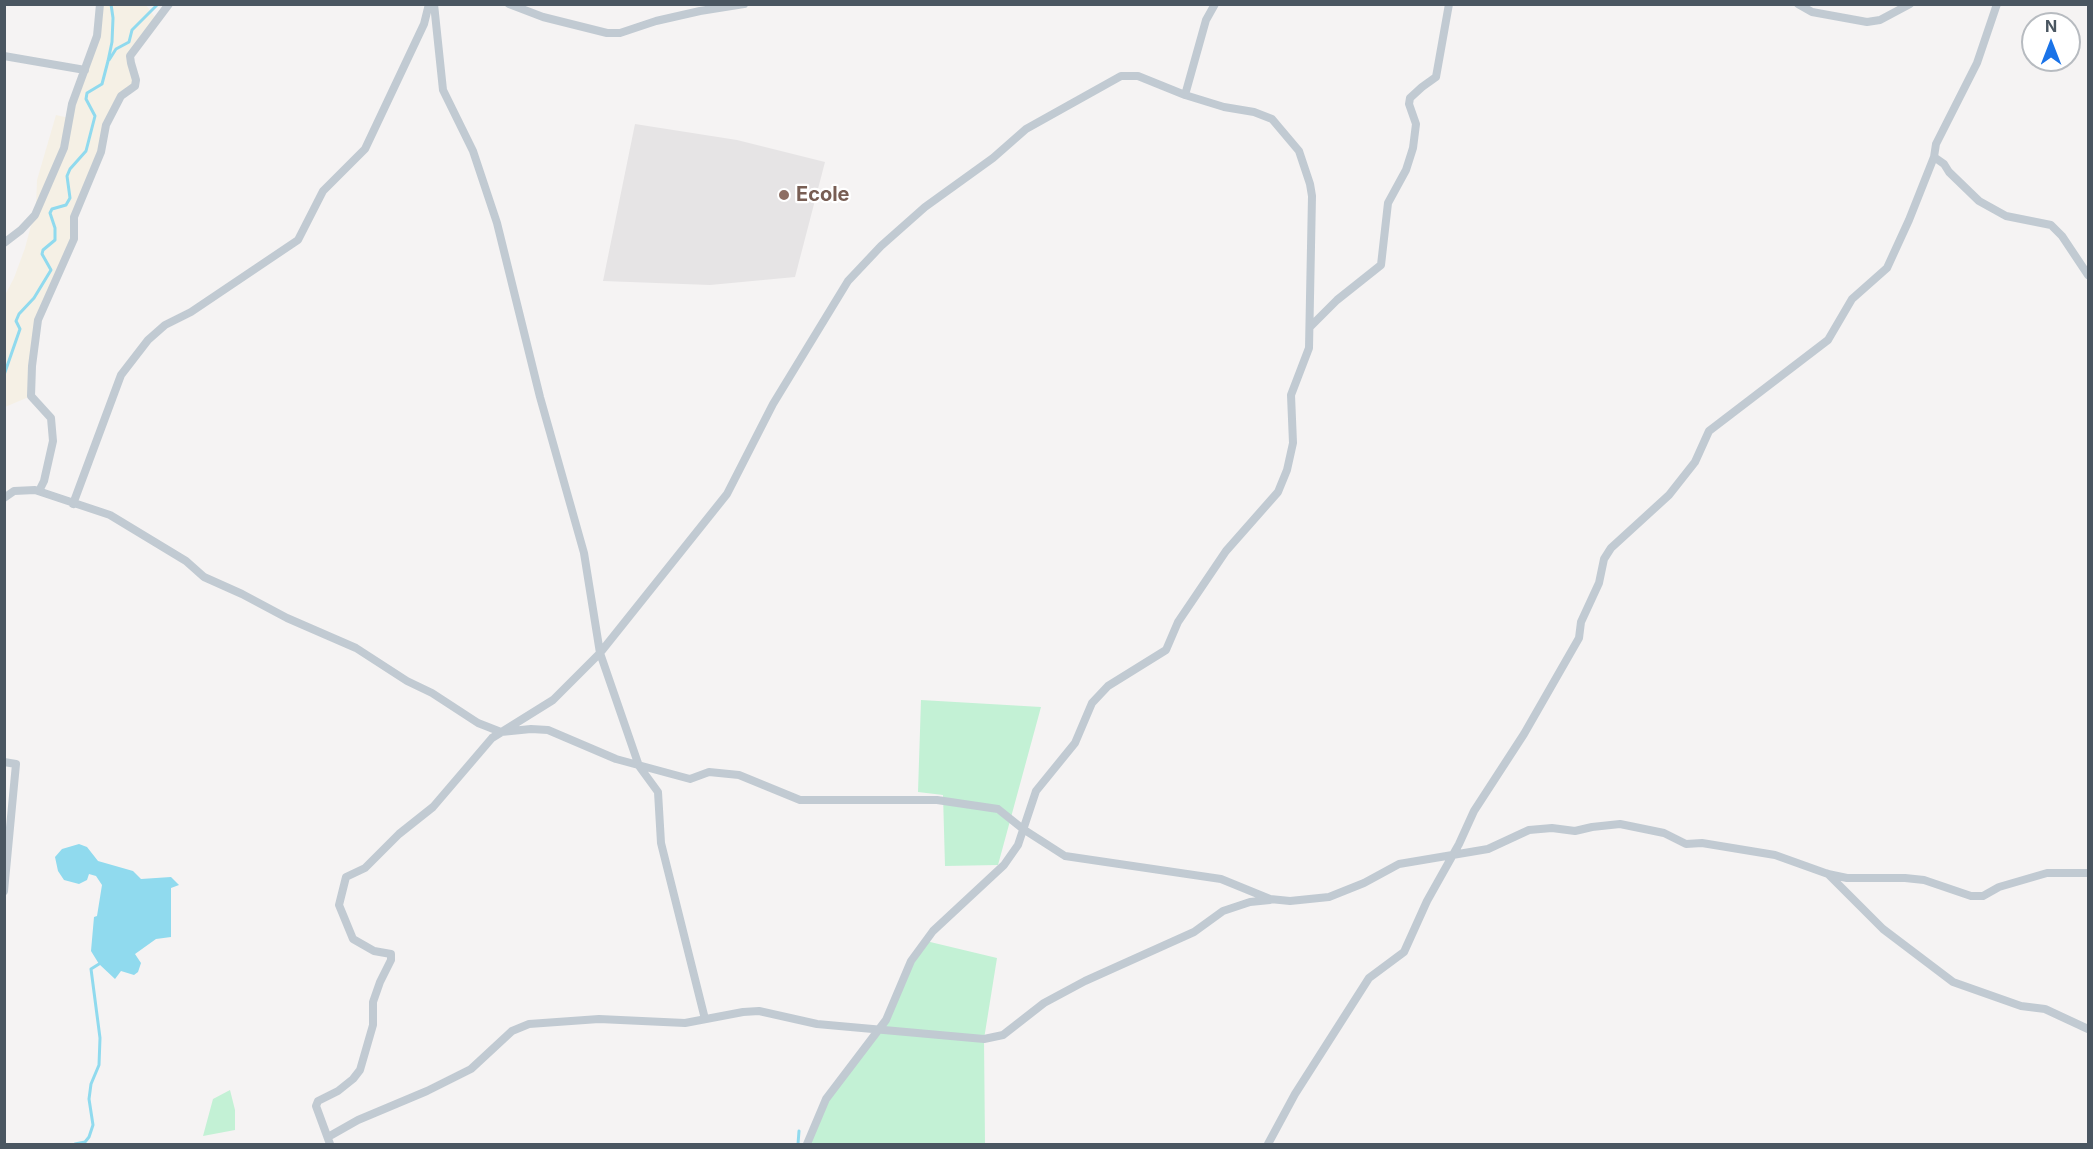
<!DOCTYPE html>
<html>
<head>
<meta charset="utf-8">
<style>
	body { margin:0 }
	#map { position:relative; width:2093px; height:1149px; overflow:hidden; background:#f5f3f3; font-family:Inter,sans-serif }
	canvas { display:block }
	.frame { position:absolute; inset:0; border:6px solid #4a5661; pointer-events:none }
	.north { position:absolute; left:2021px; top:12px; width:60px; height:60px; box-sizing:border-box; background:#fff; border:2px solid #b7bbc0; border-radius:50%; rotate:0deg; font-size:16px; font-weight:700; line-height:24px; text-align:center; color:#4a5661 }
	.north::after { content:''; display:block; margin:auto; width:21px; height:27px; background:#1a73e8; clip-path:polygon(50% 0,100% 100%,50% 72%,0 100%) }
</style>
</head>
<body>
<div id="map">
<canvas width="2093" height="1149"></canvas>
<div class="frame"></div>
<div class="north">N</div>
</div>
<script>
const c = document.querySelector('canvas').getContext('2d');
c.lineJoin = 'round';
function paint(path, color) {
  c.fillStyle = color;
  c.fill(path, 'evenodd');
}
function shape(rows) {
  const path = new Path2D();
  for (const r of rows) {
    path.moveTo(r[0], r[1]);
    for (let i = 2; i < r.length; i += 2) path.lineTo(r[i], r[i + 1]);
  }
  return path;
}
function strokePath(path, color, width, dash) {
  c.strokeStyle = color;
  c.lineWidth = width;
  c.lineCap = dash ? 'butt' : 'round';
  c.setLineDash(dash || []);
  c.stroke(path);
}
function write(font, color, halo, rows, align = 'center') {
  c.font = font + ' Inter,sans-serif';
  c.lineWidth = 4.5;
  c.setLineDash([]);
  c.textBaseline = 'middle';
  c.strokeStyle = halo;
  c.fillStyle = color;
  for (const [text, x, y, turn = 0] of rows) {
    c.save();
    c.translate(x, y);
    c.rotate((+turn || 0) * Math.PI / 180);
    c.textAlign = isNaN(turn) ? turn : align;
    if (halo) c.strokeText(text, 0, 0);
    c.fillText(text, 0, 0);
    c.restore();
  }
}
paint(shape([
	[635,124,737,140,825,162,795,277,710,285,603,281]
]), '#e6e4e5');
paint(shape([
	[921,700,1041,707,998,865,945,866,943,795,918,792],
	[926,941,997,958,984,1039,985,1144,810,1144,826,1099,886,1020,911,961],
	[230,1090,235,1110,235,1130,203,1136,213,1099]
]), '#c3f1d5');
paint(shape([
	[100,5,146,5,157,20,130,56,136,80,112,111,101,152,74,217,74,239,38,320,31,396,5,407,4,297,14,278,25,248,36,207,37,180,56,115,69,118,85,70]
]), '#f5f0e5');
paint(shape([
	[79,844,87,847,98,861,133,871,141,879,171,877,179,885,171,888,171,937,156,939,135,954,141,963,138,972,134,975,121,971,115,979,99,964,91,951,94,917,97,916,102,885,96,876,89,874,87,880,79,884,64,880,58,871,55,857,62,849]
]), '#90daee');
strokePath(shape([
	[109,60,116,49,129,42,132,30,158,4],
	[4,375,20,329,16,321,19,314,34,298,51,270,42,254,43,250,55,240,55,228,50,213,52,209,66,205,70,198,67,176,70,169,86,151,95,116,86,99,87,93,102,84,108,61,112,42,113,18,111,4],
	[4,400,4,410],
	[75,1144,85,1142,89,1137,93,1125,89,1099,91,1084,99,1065,100,1038,91,969,99,964],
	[798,1144,799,1131]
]), '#90daee', 3);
strokePath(shape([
	[434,4,443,90,473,151,497,223,540,397,584,553,600,653,639,766,658,792,661,843,705,1019],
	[509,4,543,17,607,33,620,33,656,21,700,11,744,4],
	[1798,4,1812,12,1867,22,1880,20,1910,4],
	[1997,4,1977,63,1936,144,1934,157,1944,164,1949,172,1979,201,2006,216,2051,225,2062,236,2088,275],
	[4,56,85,70],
	[4,243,21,230,35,215,64,148,72,104,97,36,100,4],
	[1310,327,1337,300,1381,265,1388,203,1406,170,1413,148,1416,124,1409,104,1410,98,1422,87,1436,77,1449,4],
	[39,491,44,481,53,441,51,418,31,396,32,366,38,320,74,239,74,217,101,152,106,125,121,96,135,86,136,80,131,63,130,56,169,4],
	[4,498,14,491,35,490,110,515,186,561,204,577,242,594,287,618,356,648,407,681,432,693,478,723,501,732,531,729,548,730,616,759,690,779,709,772,739,775,800,800,937,800,998,809,1023,829,1065,856,1221,879,1270,899,1290,901,1329,897,1364,883,1399,864,1488,849,1529,830,1552,828,1575,831,1592,827,1620,824,1664,833,1686,844,1702,843,1775,855,1828,874,1847,878,1905,878,1924,880,1971,896,1983,896,1999,887,2047,873,2088,873],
	[73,504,121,375,148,340,165,325,191,312,298,240,323,191,365,149,424,24,429,4],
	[4,762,16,764,4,891],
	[1828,874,1883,929,1953,982,2021,1006,2045,1009,2088,1029],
	[328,1137,358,1120,427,1091,471,1069,512,1031,529,1024,599,1019,685,1023,743,1012,759,1011,817,1024,984,1039,1003,1035,1044,1003,1085,981,1194,932,1223,911,1250,902,1270,900],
	[330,1144,316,1106,318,1101,338,1091,353,1079,360,1070,373,1025,373,1002,380,982,391,960,391,954,374,951,353,939,339,905,346,877,365,868,399,834,433,807,492,738,553,700,600,653,727,494,773,404,848,281,881,246,925,207,993,158,1026,129,1121,76,1138,76,1185,95,1206,20,1215,4],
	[807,1144,826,1099,886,1020,911,961,933,931,1004,865,1018,845,1036,791,1075,743,1092,703,1108,686,1166,650,1178,622,1226,551,1278,492,1287,470,1293,443,1291,395,1309,348,1312,196,1310,184,1299,151,1272,119,1254,112,1224,107,1185,95],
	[1268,1144,1295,1094,1369,978,1404,952,1427,901,1459,844,1474,811,1524,734,1579,638,1581,622,1599,583,1604,559,1611,548,1669,495,1695,462,1709,431,1828,340,1852,299,1887,268,1909,220,1934,157]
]), '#c1cad2', 8);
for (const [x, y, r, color] of [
	[784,195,6,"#8d6e63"]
]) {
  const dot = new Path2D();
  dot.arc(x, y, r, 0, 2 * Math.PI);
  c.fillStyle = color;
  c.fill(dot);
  strokePath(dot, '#fff', 2);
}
write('bold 20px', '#785e54', '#fff', [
	["Ecole",796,195]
], 'left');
</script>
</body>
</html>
